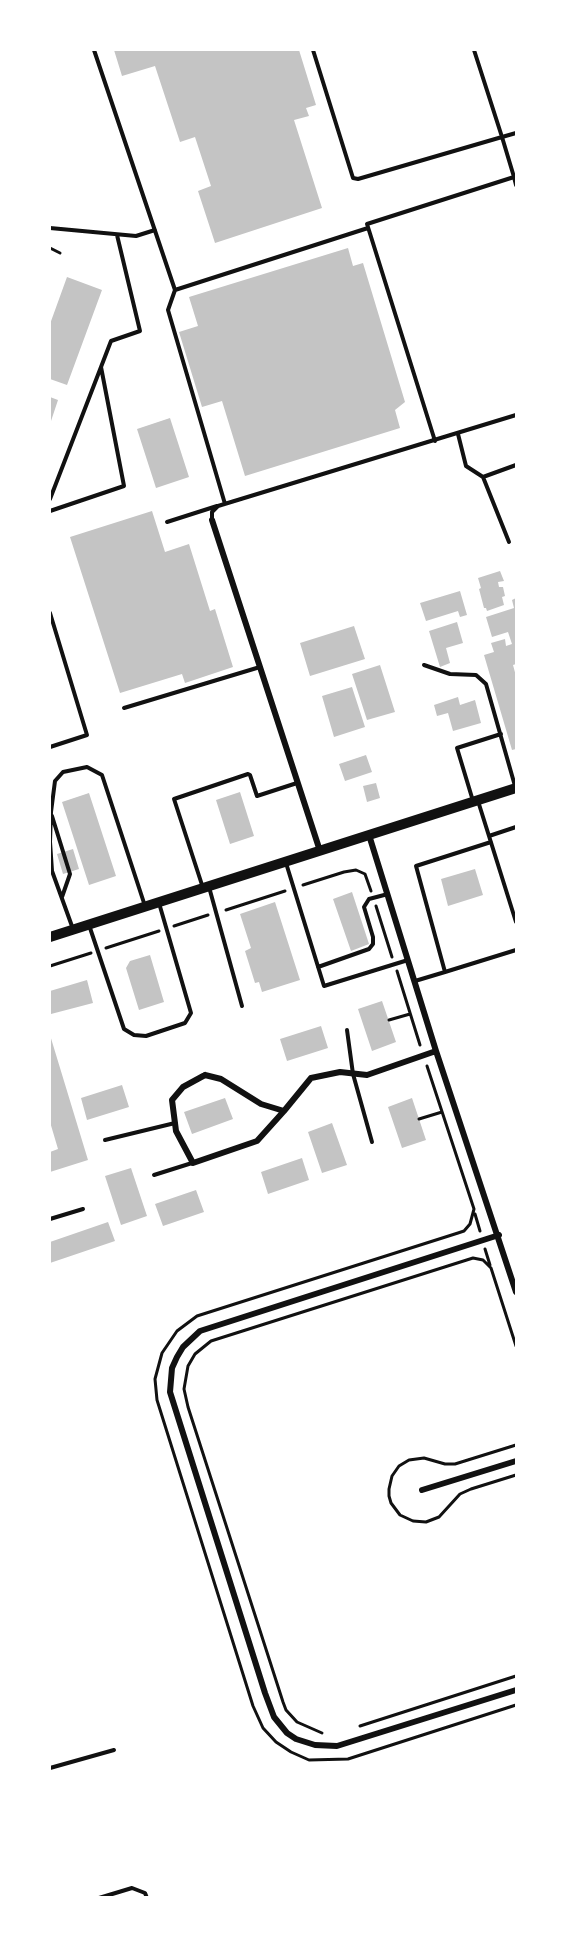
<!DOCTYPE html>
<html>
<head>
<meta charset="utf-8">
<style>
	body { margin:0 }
	#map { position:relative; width:566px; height:1947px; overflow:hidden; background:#fff; font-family:"Source Sans 3",sans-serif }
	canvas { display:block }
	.frame { position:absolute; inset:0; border:51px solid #fff; pointer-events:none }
</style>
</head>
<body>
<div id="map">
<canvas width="566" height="1947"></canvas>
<div class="frame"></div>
</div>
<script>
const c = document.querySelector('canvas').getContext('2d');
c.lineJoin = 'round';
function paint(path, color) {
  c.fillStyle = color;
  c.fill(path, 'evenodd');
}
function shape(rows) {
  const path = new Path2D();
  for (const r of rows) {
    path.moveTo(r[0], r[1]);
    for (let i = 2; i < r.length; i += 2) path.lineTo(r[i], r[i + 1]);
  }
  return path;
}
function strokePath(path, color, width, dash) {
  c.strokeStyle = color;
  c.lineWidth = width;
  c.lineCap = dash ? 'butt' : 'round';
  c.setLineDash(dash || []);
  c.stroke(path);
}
paint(shape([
	[114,50,299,50,316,105,306,108,309,116,294,120,322,208,215,243,198,191,211,186,195,137,180,142,155,66,122,76],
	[348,248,353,266,363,263,405,402,395,410,400,428,245,476,222,401,202,407,179,332,198,326,189,297],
	[67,277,102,290,67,385,50,379,50,324],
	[50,397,58,400,50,424],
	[170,418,189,477,156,488,137,429],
	[152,511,165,552,189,544,210,611,215,609,233,667,185,683,182,674,120,693,70,537],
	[500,571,504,581,498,582,499,587,503,587,505,596,502,597,504,605,487,611,486,608,484,608,479,589,481,588,478,578],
	[460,591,467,615,460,617,458,611,426,621,420,603],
	[516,598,516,664,513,665,516,676,516,749,512,750,484,655,494,652,491,643,505,639,506,646,512,644,508,632,492,637,486,617,514,608,512,600],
	[457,622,463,643,446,648,450,663,440,667,429,631],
	[354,626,365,659,310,676,300,643],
	[380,665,395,712,367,720,352,674],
	[352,687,365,727,334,737,322,696],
	[458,697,460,705,475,700,481,723,453,731,448,713,437,716,434,705],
	[366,755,372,772,345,781,339,764],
	[376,783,380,798,367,802,363,786],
	[240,792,254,836,230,844,216,800],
	[89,793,116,876,89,885,62,802],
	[73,849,79,869,63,874,57,854],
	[475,869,483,895,448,906,441,879],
	[352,892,369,944,351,951,333,899],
	[275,902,300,980,262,992,259,982,255,983,245,951,251,948,240,914],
	[150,955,164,1002,139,1010,126,968,130,961],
	[87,980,93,1003,51,1014,50,991],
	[382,1001,396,1042,372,1051,358,1009],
	[321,1026,328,1048,287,1061,280,1039],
	[50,1035,88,1160,50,1172,50,1152,58,1149,50,1122],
	[122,1085,129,1107,87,1120,81,1098],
	[225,1098,233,1119,192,1134,184,1112],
	[412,1098,426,1140,402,1148,388,1107],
	[332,1123,347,1165,322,1173,308,1132],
	[302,1158,309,1180,268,1194,261,1172],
	[131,1168,147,1216,121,1225,105,1176],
	[196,1190,204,1212,163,1226,155,1204],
	[108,1222,115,1241,50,1263,50,1242]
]), '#c4c4c4');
strokePath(shape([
	[50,248,60,253],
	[303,885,344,872,356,870,365,874,371,891],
	[376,906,392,957],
	[226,910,285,891],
	[174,926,208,915],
	[106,948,159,931],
	[50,966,91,953],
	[397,971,420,1045],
	[389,1020,410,1014],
	[427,1066,474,1209,470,1224,464,1231,458,1233,197,1316,177,1331,162,1353,155,1379,157,1400,253,1706,263,1728,276,1742,291,1752,309,1760,348,1759,516,1705],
	[419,1119,442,1112],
	[475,1214,480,1231],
	[485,1249,490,1265],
	[516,1445,455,1464,445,1464,424,1458,409,1460,399,1466,392,1476,389,1489,389,1496,391,1503,400,1515,413,1521,426,1522,439,1517,460,1494,471,1489,516,1475],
	[360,1726,516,1676],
	[322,1733,297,1722,286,1710,283,1702,188,1407,184,1389,188,1366,195,1354,211,1341,473,1258,483,1260,491,1268,516,1346]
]), '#111', 3);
strokePath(shape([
	[94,50,175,290,168,310,225,504],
	[313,50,353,178,358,179,502,137,514,177],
	[474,50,502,137,516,133],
	[50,228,136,236,155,230],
	[175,290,368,228],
	[101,367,111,341,140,331,117,235],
	[458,434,466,466,483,477],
	[435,441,367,224,514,177,516,185],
	[50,499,101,367,124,486,50,511],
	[212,520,212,512,218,506,516,415],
	[167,522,217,506],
	[509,542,483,477,516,465],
	[50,613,87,735,50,747],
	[424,665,450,674,476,675,486,684,515,786],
	[124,708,260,667],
	[473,801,457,748,501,734],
	[478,801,516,922],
	[52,816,70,874,62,897],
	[489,836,516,827],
	[286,863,324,986,408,960],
	[209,887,242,1006],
	[203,888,174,799,248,774,250,775,257,796,297,783],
	[89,925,124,1029,134,1035,146,1036,185,1023,191,1013,159,903],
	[73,929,52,871,50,842,51,812,55,781,63,772,87,767,102,775,145,906],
	[318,967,369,949,373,944,373,937,364,907,369,899,388,894],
	[445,972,516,950],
	[415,981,445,972,416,866,491,842],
	[347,1030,353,1074,372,1142],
	[105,1140,175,1123],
	[154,1175,192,1163],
	[50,1219,83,1209],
	[50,1768,114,1750],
	[99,1898,132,1888,145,1893,147,1898]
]), '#111', 4);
strokePath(shape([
	[212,520,320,851],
	[369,835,436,1051,516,1292],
	[205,1075,221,1079,261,1104,284,1111,257,1141,193,1163,176,1131,172,1100,183,1087,205,1075],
	[284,1111,311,1078,340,1072,367,1075,436,1051],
	[499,1235,200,1331,183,1347,177,1357,172,1368,170,1392,265,1693,274,1717,287,1733,296,1739,315,1745,337,1746,516,1690],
	[422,1490,516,1461]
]), '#111', 6);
strokePath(shape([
	[50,937,516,788]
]), '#111', 10);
</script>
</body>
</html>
